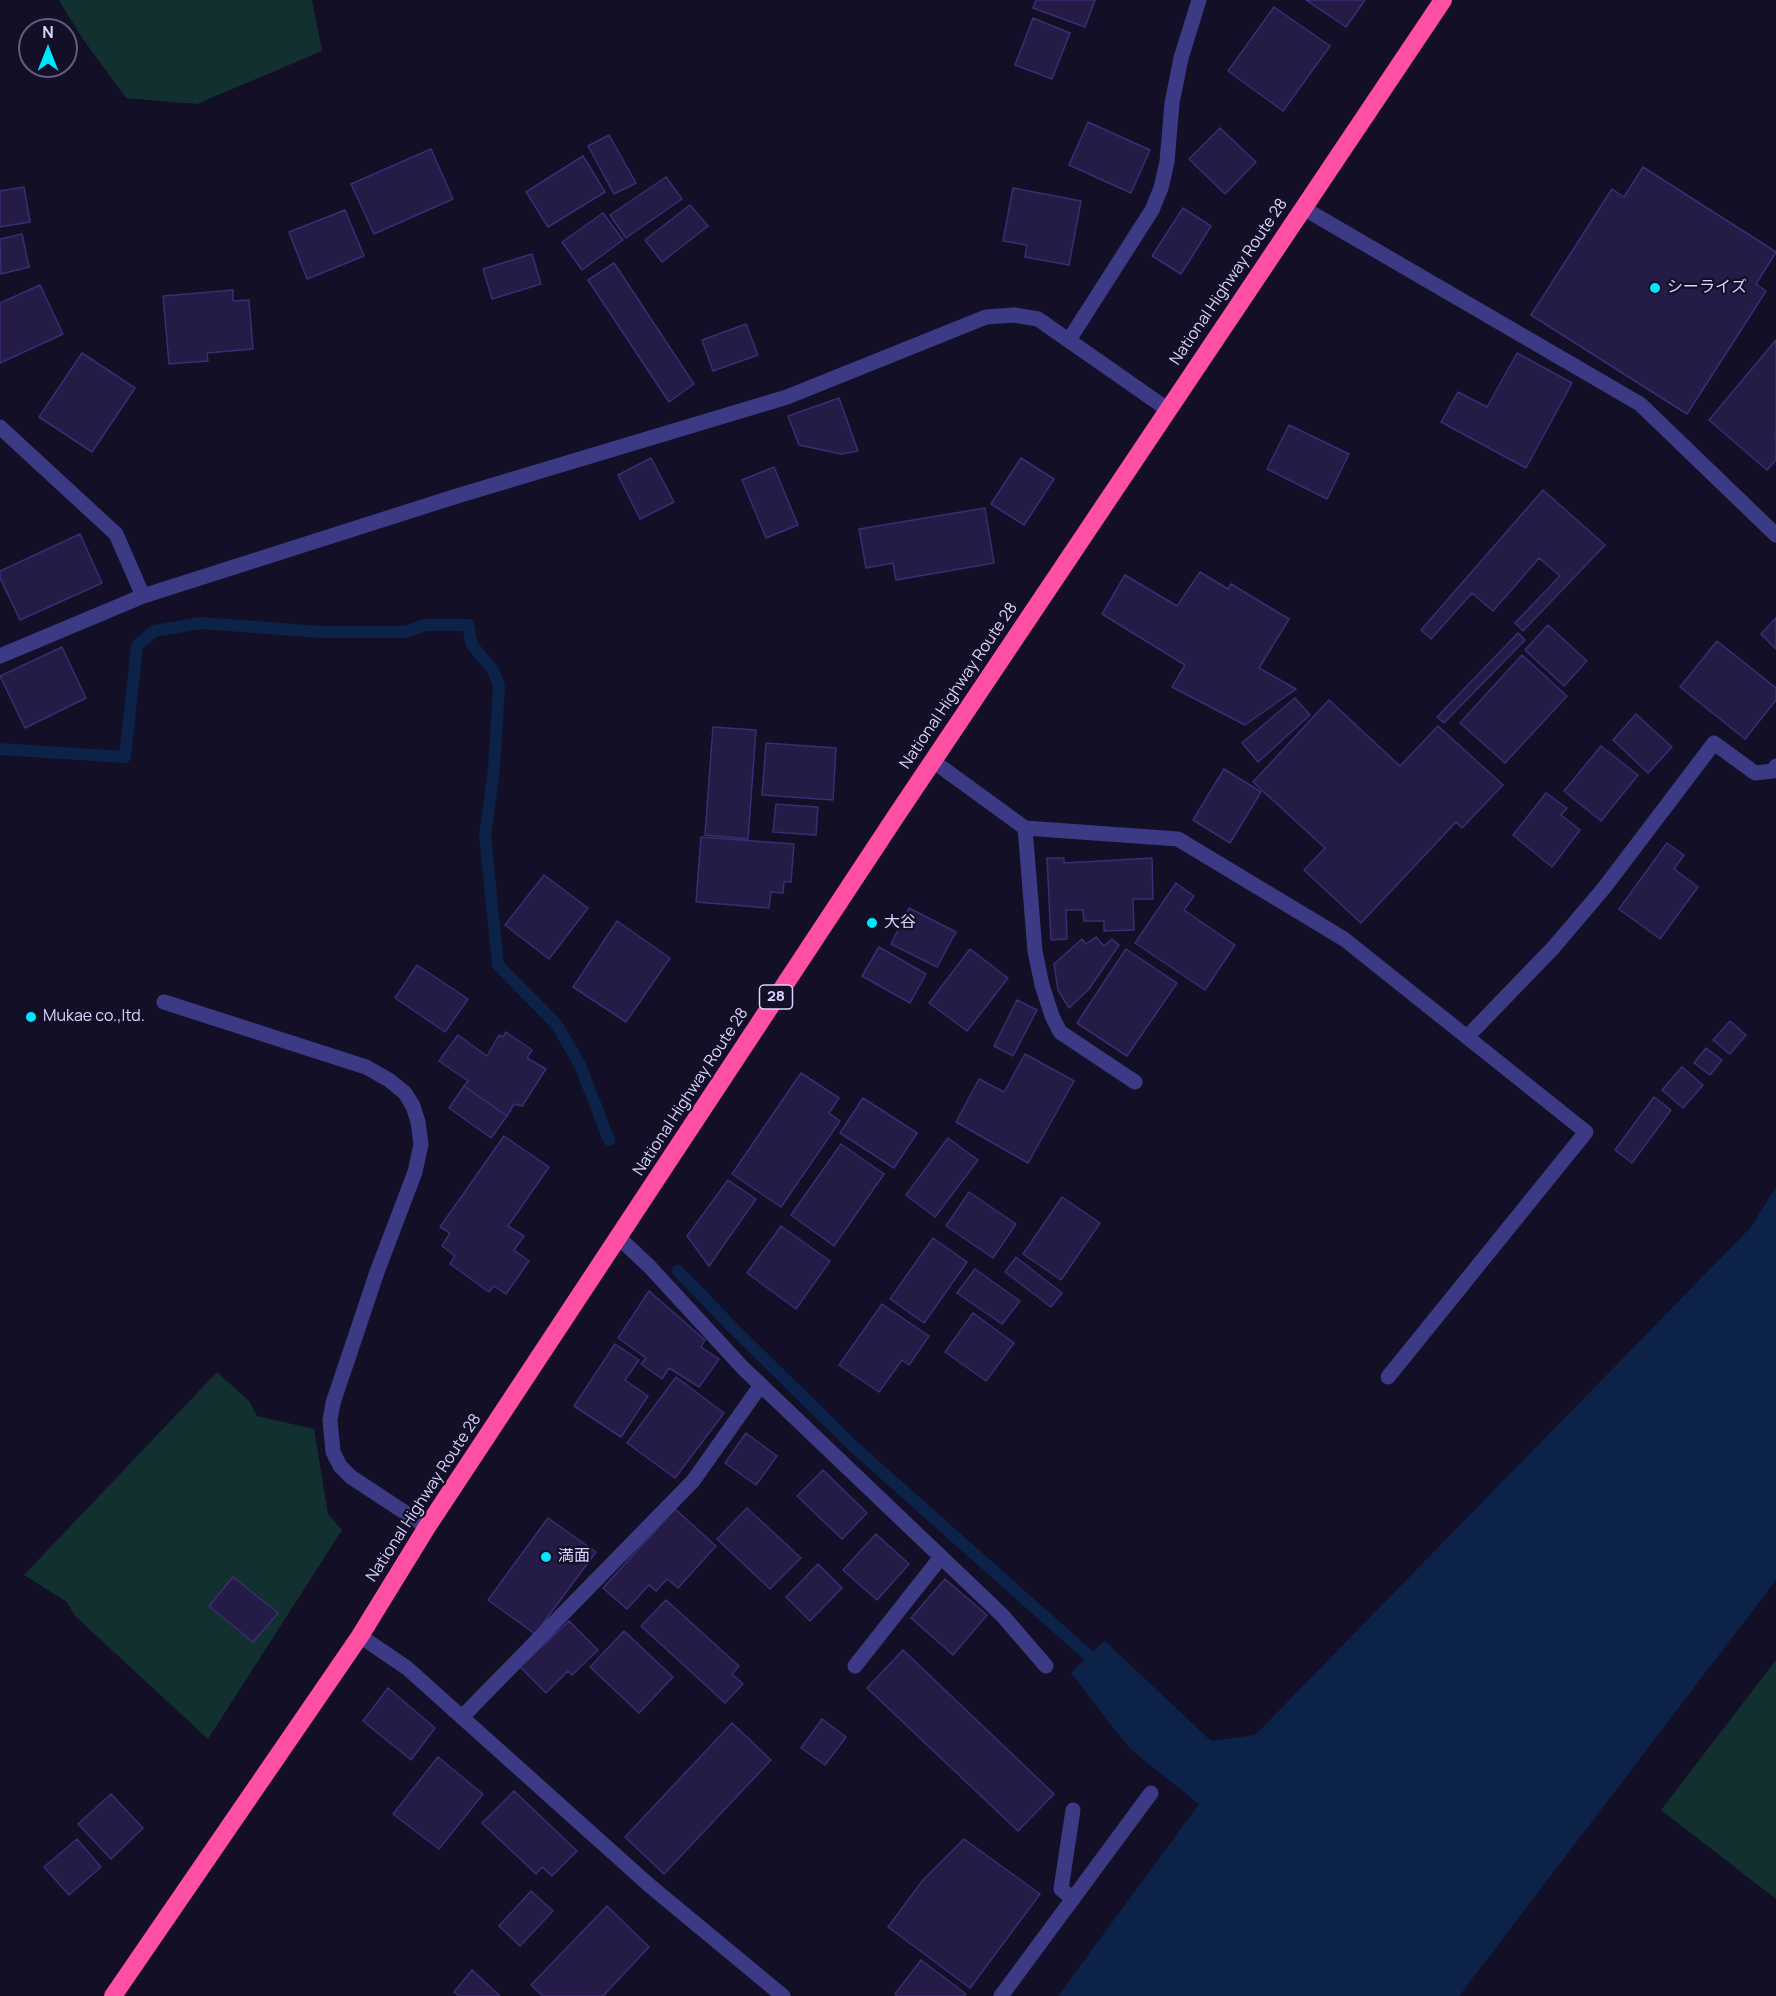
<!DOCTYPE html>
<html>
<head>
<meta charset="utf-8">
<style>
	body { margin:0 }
	#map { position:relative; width:1776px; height:1996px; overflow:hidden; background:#130f26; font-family:Manrope,sans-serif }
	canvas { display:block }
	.north { position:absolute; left:18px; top:18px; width:60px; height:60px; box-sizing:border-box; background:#130f26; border:2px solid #625e7d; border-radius:50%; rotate:0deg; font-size:16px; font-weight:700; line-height:24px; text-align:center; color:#d9d4ff }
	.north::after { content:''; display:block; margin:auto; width:21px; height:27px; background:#00e5ff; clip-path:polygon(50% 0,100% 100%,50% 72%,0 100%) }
</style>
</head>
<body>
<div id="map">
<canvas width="1776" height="1996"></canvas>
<div class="north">N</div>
</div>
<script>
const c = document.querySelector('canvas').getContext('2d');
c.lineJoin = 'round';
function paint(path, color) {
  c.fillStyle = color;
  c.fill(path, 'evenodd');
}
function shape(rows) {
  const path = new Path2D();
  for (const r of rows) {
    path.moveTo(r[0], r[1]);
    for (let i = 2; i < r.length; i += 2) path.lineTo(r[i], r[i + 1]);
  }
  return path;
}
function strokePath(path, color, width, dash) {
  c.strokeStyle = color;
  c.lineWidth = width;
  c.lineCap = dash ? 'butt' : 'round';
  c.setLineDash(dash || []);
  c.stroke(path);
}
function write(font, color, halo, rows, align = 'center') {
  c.font = font + ' Manrope,"Noto Sans JP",sans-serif';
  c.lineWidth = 4.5;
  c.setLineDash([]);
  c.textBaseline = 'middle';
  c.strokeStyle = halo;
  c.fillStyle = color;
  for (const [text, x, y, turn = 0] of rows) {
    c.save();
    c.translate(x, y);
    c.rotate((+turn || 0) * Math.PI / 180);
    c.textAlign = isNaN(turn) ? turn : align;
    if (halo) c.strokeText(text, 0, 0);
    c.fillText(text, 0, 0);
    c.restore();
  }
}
paint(shape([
	[59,0,312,0,322,51,197,104,126,98,80,35],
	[217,1372,249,1401,257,1416,314,1429,328,1514,342,1530,208,1739,75,1616,67,1602,24,1575],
	[1776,1660,1776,1899,1661,1810]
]), '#12302f');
paint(shape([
	[1776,1187,1776,1580,1459,1996,1058,1996,1199,1804,1130,1749,1071,1673,1088,1655,1105,1641,1211,1741,1255,1735,1751,1227]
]), '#0c2248');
strokePath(shape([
	[0,749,125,757,137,646,154,631,201,623,321,632,406,632,425,625,468,625,472,645,493,670,499,687,494,769,485,836,498,965,557,1025,580,1065,609,1140],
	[678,1271,734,1329,853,1446,1088,1655]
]), '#0c2248', 12);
const building = shape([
	[1036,0,1095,0,1085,27,1033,8,1036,0],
	[1306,0,1365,0,1346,27,1306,0],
	[1274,7,1330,46,1283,111,1228,71,1274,7],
	[1033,18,1070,33,1052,79,1015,65,1033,18],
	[1088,122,1150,150,1131,193,1069,165,1088,122],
	[1220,128,1256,162,1225,194,1189,159,1220,128],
	[609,135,636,183,614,194,588,146,609,135],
	[431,149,453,199,374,234,351,184,431,149],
	[583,156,605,192,548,227,526,192,583,156],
	[1643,167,1776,252,1756,284,1766,291,1687,414,1531,315,1612,189,1624,197,1643,167],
	[666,177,682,199,626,238,610,215,666,177],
	[24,187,30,222,0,227,0,191,24,187],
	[1013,188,1081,201,1069,265,1025,257,1027,245,1003,241,1013,188],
	[690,205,708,226,662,262,645,240,690,205],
	[1183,208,1211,226,1181,274,1152,256,1183,208],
	[345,210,364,256,307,279,289,232,345,210],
	[603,213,623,240,582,270,562,242,603,213],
	[22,234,29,267,1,274,0,239,22,234],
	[532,254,541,284,492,299,483,269,532,254],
	[614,263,694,384,669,402,588,280,614,263],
	[40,285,63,334,0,363,0,303,40,285],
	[233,290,233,301,249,300,253,349,207,353,208,361,169,364,163,296,233,290],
	[746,324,758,355,713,371,702,340,746,324],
	[1776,340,1776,435,1774,437,1776,439,1776,460,1767,470,1709,420,1776,340],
	[82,353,135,388,92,452,39,417,82,353],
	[1517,353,1572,383,1526,468,1441,422,1458,392,1487,407,1517,353],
	[839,398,858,451,841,454,799,445,788,416,839,398],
	[1289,425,1349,454,1327,499,1267,469,1289,425],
	[651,458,674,502,640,519,618,475,651,458],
	[1021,458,1054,479,1024,525,991,504,1021,458],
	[774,467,798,525,766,538,742,480,774,467],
	[1543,490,1605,545,1523,631,1515,623,1560,576,1539,558,1493,611,1472,593,1431,639,1421,630,1543,490],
	[985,508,994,563,896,580,893,563,866,568,859,529,985,508],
	[80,534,102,583,20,620,0,578,0,571,80,534],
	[1200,572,1228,589,1231,584,1289,619,1259,668,1296,689,1245,725,1172,687,1185,665,1102,614,1125,575,1177,606,1200,572],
	[1776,618,1776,649,1761,634,1776,618],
	[1548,625,1587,661,1564,686,1525,650,1548,625],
	[1518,633,1525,640,1444,723,1437,717,1518,633],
	[1717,641,1776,688,1776,700,1745,739,1680,687,1717,641],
	[62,647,86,698,25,728,0,676,62,647],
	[1522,655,1567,696,1505,763,1460,723,1522,655],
	[1295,698,1310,715,1258,762,1242,743,1295,698],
	[1329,700,1400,766,1438,726,1503,785,1462,828,1456,822,1361,923,1304,870,1325,848,1253,782,1329,700],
	[1636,714,1672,747,1648,773,1613,740,1636,714],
	[713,727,756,730,748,839,705,835,713,727],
	[766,743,836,748,833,800,762,795,766,743],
	[1601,746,1638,775,1601,821,1564,791,1601,746],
	[1224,769,1261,792,1230,843,1193,820,1224,769],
	[1546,793,1567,808,1561,815,1580,830,1552,867,1513,835,1546,793],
	[776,804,818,807,816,835,773,832,776,804],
	[701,837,794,844,791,882,784,882,783,893,771,892,769,908,696,902,701,837],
	[1667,843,1684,855,1674,869,1698,887,1660,939,1619,909,1667,843],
	[1047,858,1064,858,1064,863,1152,858,1153,899,1133,899,1134,930,1104,931,1104,921,1084,921,1083,910,1066,910,1067,939,1051,940,1047,858],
	[544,875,588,908,549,959,505,925,544,875],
	[1176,883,1194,896,1184,910,1235,945,1205,990,1135,943,1176,883],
	[909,908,956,932,937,967,891,944,909,908],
	[617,921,670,958,626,1022,573,987,617,921],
	[1096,937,1104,946,1112,939,1119,945,1089,989,1069,1008,1058,990,1054,964,1082,939,1086,944,1096,937],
	[879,947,926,974,910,1003,862,976,879,947],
	[970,949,1008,978,967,1031,929,1003,970,949],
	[1126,949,1177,983,1127,1056,1077,1023,1126,949],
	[417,965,468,999,445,1032,395,998,417,965],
	[1017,1000,1037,1010,1013,1056,994,1046,1017,1000],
	[1730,1021,1746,1035,1730,1054,1713,1040,1730,1021],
	[506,1032,532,1050,527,1058,546,1069,522,1106,514,1104,507,1116,464,1086,468,1081,439,1061,458,1035,487,1056,499,1035,503,1037,506,1032],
	[1706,1048,1722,1060,1710,1075,1694,1063,1706,1048],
	[1025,1054,1074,1081,1028,1163,956,1122,979,1079,1004,1092,1025,1054],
	[1682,1067,1703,1085,1683,1108,1662,1090,1682,1067],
	[801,1073,839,1098,829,1113,840,1121,781,1207,732,1174,801,1073],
	[464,1086,507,1116,491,1138,449,1108,464,1086],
	[1654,1097,1671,1110,1632,1163,1615,1150,1654,1097],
	[863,1098,917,1133,894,1168,840,1133,863,1098],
	[504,1136,549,1167,508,1226,524,1236,514,1250,529,1261,506,1294,494,1286,489,1292,450,1264,455,1256,442,1246,450,1233,440,1227,504,1136],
	[948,1138,978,1160,935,1217,906,1195,948,1138],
	[841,1144,884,1174,834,1246,791,1215,841,1144],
	[728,1180,756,1199,709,1266,687,1236,728,1180],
	[969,1192,1016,1224,993,1258,946,1226,969,1192],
	[1062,1197,1100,1223,1061,1280,1023,1254,1062,1197],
	[781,1226,830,1261,796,1309,747,1273,781,1226],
	[933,1238,967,1262,924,1323,890,1299,933,1238],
	[1016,1257,1062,1293,1051,1307,1005,1272,1016,1257],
	[975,1269,1020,1301,1002,1324,957,1293,975,1269],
	[649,1291,705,1340,701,1347,719,1359,699,1387,669,1368,662,1379,641,1364,646,1358,618,1338,649,1291],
	[882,1304,929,1336,909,1365,902,1360,879,1392,839,1365,882,1304],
	[973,1313,1014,1343,986,1381,945,1352,973,1313],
	[615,1344,639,1360,625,1380,648,1396,621,1437,574,1406,615,1344],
	[676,1377,724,1413,675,1478,627,1443,676,1377],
	[746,1433,777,1456,756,1485,725,1463,746,1433],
	[823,1470,867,1513,842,1539,797,1496,823,1470],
	[747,1508,801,1558,770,1589,717,1539,747,1508],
	[675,1509,716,1546,678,1588,667,1579,656,1591,649,1585,627,1609,603,1588,675,1509],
	[548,1518,596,1552,535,1634,488,1600,548,1518],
	[876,1534,909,1564,877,1600,843,1570,876,1534],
	[818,1564,842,1588,810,1621,786,1597,818,1564],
	[233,1577,278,1613,253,1642,209,1606,233,1577],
	[945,1579,987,1615,953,1655,911,1618,945,1579],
	[666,1600,739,1666,732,1674,743,1684,725,1703,641,1626,666,1600],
	[569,1621,598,1650,572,1675,568,1671,546,1693,520,1667,569,1621],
	[624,1631,673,1677,639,1713,590,1667,624,1631],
	[903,1650,1054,1794,1018,1831,867,1688,903,1650],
	[388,1688,435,1728,411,1760,363,1721,388,1688],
	[822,1719,846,1737,825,1765,801,1748,822,1719],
	[732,1723,771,1760,664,1874,625,1837,732,1723],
	[438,1757,483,1794,439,1849,393,1814,438,1757],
	[514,1791,577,1851,552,1876,542,1867,536,1874,482,1823,514,1791],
	[111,1794,143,1828,111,1859,78,1824,111,1794],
	[77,1839,101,1867,69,1895,44,1867,77,1839],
	[964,1839,1040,1894,970,1988,888,1927,923,1880,964,1839],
	[531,1891,553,1911,520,1946,499,1926,531,1891],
	[607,1906,649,1947,603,1996,543,1996,531,1985,607,1906],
	[921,1960,966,1994,964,1996,897,1996,895,1994,921,1960],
	[472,1970,500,1996,459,1996,454,1992,472,1970]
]);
paint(building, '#241b47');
strokePath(building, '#3b2d73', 1.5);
strokePath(shape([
	[855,1666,941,1557],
	[462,1717,693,1481,761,1385],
	[1073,1899,1061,1889,1073,1810]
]), '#3d3a85', 15);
strokePath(shape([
	[1303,208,1640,404,1776,535],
	[1069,340,1152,210,1161,188,1167,162,1172,103,1181,58,1199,0],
	[0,427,116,534,143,596],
	[0,656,143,596,457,496,787,397,986,317,1014,315,1038,319,1167,409],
	[933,761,1025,828,1178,839,1344,939,1586,1132,1388,1377],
	[1025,828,1035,951,1042,985,1052,1016,1060,1032,1135,1082],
	[164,1002,366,1067,389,1080,405,1093,413,1106,418,1122,421,1144,415,1172,377,1272,333,1403,330,1420,333,1452,340,1466,351,1477,427,1527],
	[1467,1037,1553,948,1604,888,1714,743,1755,773,1773,771,1776,766],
	[618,1237,649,1266,743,1368,1002,1615,1046,1666],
	[360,1636,407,1668,649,1885,783,1996],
	[1001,1996,1151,1793]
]), '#3d3a85', 15);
strokePath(shape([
	[113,1996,360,1636,427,1527,894,819,1443,0]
]), '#ff4fa3', 18);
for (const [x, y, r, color] of [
	[1655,288,6,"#00e5ff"],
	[872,923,6,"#00e5ff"],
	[31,1017,6,"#00e5ff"],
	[546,1557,6,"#00e5ff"]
]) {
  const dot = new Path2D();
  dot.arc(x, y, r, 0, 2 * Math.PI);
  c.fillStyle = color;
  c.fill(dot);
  strokePath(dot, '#130f26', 2);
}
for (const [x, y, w] of [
	[776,997,33]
]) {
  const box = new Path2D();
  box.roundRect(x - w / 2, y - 12, w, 24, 4.5);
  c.fillStyle = '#130f26';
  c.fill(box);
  strokePath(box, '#d9d4ff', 1.5);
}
write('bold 15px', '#d9d4ff', null, [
	["28",776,997]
]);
write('16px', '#d9d4ff', '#130f26', [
	["National Highway Route 28",1229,282,-56],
	["National Highway Route 28",959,686,-56],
	["National Highway Route 28",691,1092,-57],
	["National Highway Route 28",424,1498,-57]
]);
write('16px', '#d9d4ff', '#130f26', [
	["シーライズ",1667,288],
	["大谷",884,923],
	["Mukae co.,ltd.",43,1017],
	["満面",558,1557]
], 'left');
</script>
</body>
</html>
